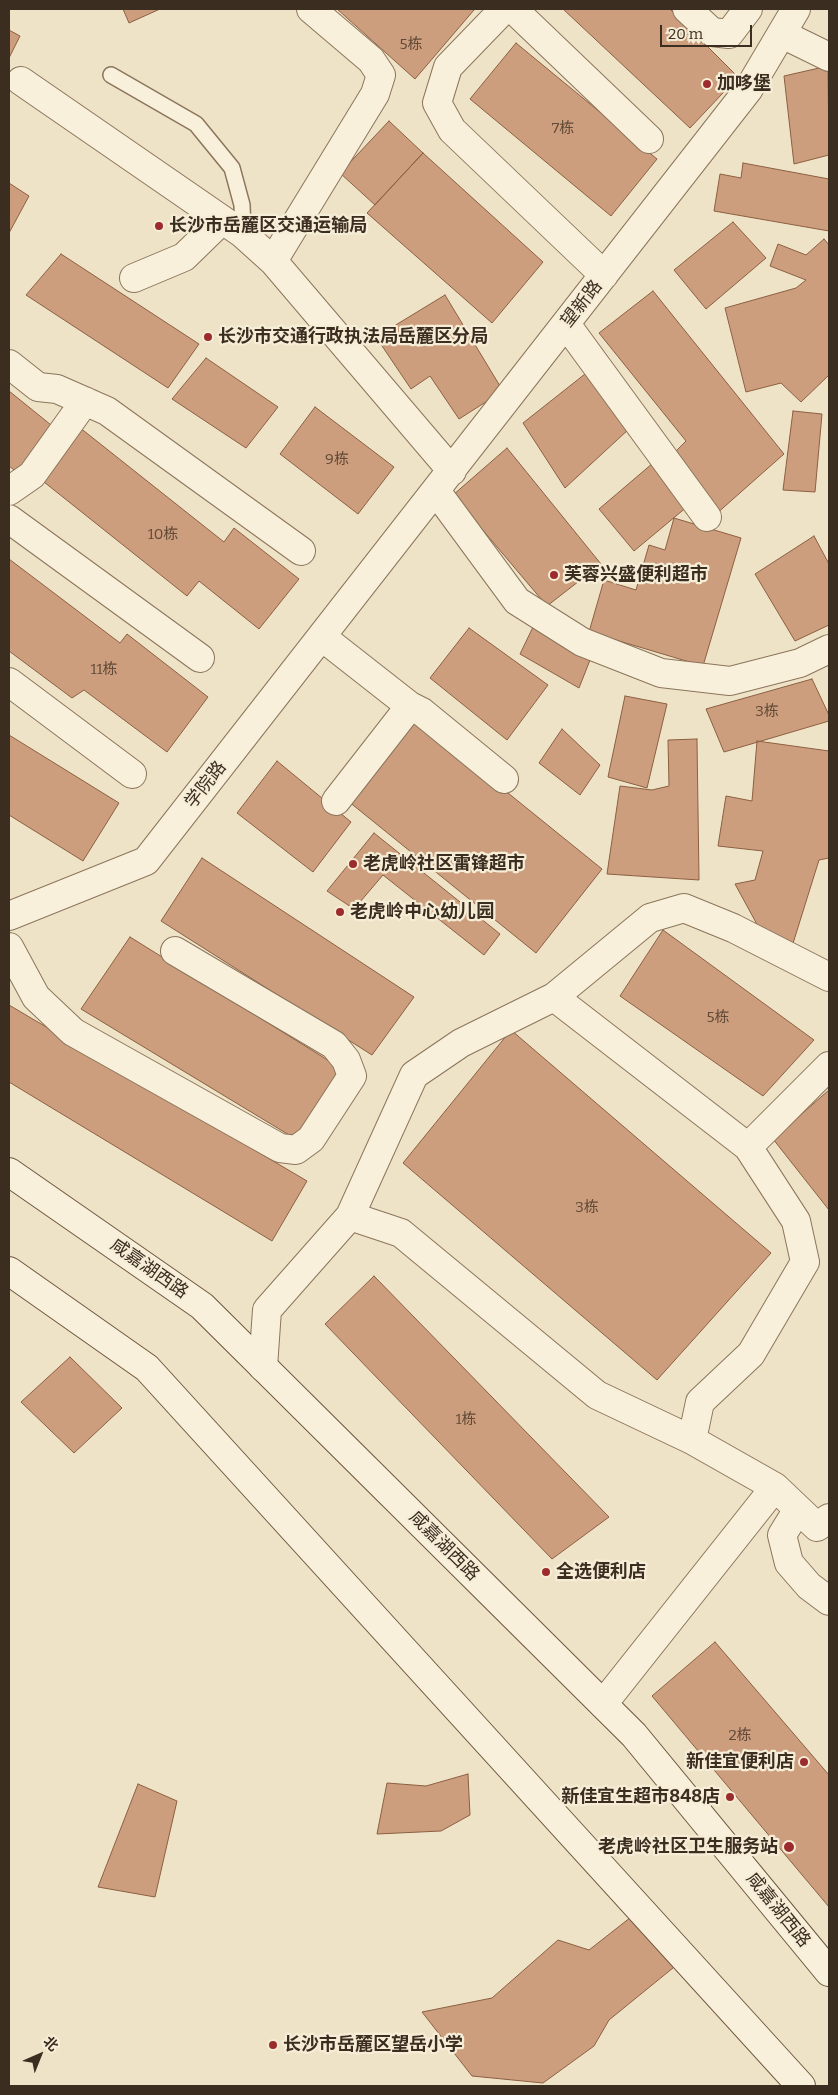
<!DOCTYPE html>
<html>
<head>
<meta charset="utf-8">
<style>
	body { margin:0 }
	#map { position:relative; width:838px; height:2095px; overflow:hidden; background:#efe3c7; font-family:Bitter,"Noto Sans SC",serif }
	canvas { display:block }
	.frame { position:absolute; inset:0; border:10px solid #3b2d20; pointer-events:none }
	.north { position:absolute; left:15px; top:2030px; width:50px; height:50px; -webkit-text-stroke:4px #f6edd7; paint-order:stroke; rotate:44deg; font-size:14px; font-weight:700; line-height:20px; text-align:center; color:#3b2d20 }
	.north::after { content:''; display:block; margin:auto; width:18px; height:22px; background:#3b2d20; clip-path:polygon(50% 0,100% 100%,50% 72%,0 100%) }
	.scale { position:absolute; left:660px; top:25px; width:92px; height:22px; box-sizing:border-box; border:2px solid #3b2d20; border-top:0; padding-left:6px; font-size:15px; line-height:18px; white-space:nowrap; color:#3b2d20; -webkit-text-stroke:4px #f6edd7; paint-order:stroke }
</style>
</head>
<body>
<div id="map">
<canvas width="838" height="2095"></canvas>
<div class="frame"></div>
<div class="north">北</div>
<div class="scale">20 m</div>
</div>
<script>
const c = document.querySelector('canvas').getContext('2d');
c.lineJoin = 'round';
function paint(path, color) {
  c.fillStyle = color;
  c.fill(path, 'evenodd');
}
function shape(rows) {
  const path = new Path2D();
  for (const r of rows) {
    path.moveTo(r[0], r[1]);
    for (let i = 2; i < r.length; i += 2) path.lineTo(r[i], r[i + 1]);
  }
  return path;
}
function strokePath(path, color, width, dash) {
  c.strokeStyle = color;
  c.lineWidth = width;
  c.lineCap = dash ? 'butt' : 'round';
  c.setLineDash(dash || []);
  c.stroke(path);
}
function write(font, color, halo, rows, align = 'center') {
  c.font = font + ' Bitter,"Noto Sans SC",serif';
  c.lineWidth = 4.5;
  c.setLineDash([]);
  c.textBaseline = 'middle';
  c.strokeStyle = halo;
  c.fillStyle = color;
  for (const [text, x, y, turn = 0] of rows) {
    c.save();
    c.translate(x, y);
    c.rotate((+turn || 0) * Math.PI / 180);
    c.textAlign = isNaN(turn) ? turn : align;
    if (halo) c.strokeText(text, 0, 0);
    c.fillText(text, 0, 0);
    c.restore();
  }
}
const building = shape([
	[123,9,160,9,129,23,123,9],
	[337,9,473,9,474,10,415,79,337,9],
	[563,9,670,9,738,77,690,128,563,9],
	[9,30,20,36,9,58,9,30],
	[516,43,657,159,611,216,470,99,516,43],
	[828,66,829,155,794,164,784,76,828,66],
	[389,121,423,153,375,205,340,173,389,121],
	[423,153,543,262,492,323,367,213,423,153],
	[743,163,829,179,829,231,714,211,720,174,741,178,743,163],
	[9,183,29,196,9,233,9,183],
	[733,222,766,258,706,309,674,270,733,222],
	[824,239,829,245,829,375,801,402,781,383,746,392,725,308,796,288,806,280,770,266,778,244,806,255,824,239],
	[61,254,199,344,168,388,26,295,61,254],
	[653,291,784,454,715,515,669,458,686,441,599,333,653,291],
	[445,295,503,391,459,419,430,376,411,389,376,337,445,295],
	[206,358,278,407,246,448,172,399,206,358],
	[585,374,629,429,565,488,523,423,585,374],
	[9,391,56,429,18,473,9,466,9,391],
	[315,407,394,467,358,514,280,454,315,407],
	[793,411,822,414,815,492,783,490,793,411],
	[79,427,224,542,234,528,299,579,259,629,199,581,187,596,39,478,79,427],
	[507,448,601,564,547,606,453,495,507,448],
	[653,463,688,506,634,551,599,509,653,463],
	[674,518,741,538,703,666,589,632,604,580,636,590,649,545,665,550,674,518],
	[814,536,829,564,829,625,795,641,755,574,814,536],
	[9,559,120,643,127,634,208,697,167,752,84,690,72,698,9,651,9,559],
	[534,625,590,660,579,688,520,654,534,625],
	[469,628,548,685,507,740,430,678,469,628],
	[812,679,829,715,829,721,724,752,706,709,812,679],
	[625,696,667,704,647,788,608,777,625,696],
	[414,717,602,869,536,953,348,801,414,717],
	[562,729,600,765,580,795,539,763,562,729],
	[9,735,119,803,83,861,9,815,9,735],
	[697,739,699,880,607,874,620,786,652,790,669,786,668,740,697,739],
	[757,741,829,751,829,858,819,860,790,953,759,928,735,884,755,880,763,851,718,846,726,796,752,801,757,741],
	[277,761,351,822,313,872,237,813,277,761],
	[374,833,500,934,484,955,383,875,354,909,327,891,374,833],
	[202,858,414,997,372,1055,161,921,202,858],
	[663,930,814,1040,763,1096,620,996,663,930],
	[130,937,334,1064,340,1079,294,1138,81,1009,130,937],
	[9,1005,307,1181,272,1241,9,1082,9,1005],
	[511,1030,771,1253,657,1380,403,1163,511,1030],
	[829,1090,829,1210,773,1139,829,1090],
	[374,1276,609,1517,552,1559,325,1324,374,1276],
	[70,1357,122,1408,74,1453,21,1402,70,1357],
	[715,1642,829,1775,829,1907,652,1696,715,1642],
	[468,1774,470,1815,441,1831,377,1834,387,1783,426,1786,468,1774],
	[138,1784,177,1801,155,1897,98,1887,138,1784],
	[640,1910,684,1959,609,2020,594,2046,543,2083,472,2076,422,2012,492,1998,558,1940,589,1950,640,1910]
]);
paint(building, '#cd9e7d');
strokePath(building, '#8b5f41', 1);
const lane = shape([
	[111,75,196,124,232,168,242,205,243,234]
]);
const street = shape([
	[504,9,448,67,437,103,452,130,604,275],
	[513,9,649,139],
	[687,9,712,32,729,34,748,9],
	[782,34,829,57],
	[21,81,243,234,273,261,375,94,381,75,371,60,311,9],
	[273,261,452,471],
	[134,278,184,257,222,220],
	[566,324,707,517],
	[9,364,38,387,57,389,107,411,301,551],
	[9,491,32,475,85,401],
	[436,491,517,601,582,642,661,673,730,681,800,663,829,649],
	[9,519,200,658],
	[322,637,410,706,422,712,504,779],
	[9,682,132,774],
	[336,801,410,706],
	[9,916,146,861,748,90,796,9],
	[9,947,36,997,73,1032,280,1148,296,1150,311,1139,352,1076,346,1060,334,1045,175,951],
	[554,997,748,1147,829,1066],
	[350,1216,401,1233,597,1395,692,1440,700,1402,751,1354,805,1262,796,1221,748,1147],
	[263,1367,267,1310,350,1216,414,1075,461,1043,554,997,650,918,684,908,733,928,829,977],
	[692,1440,775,1487,817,1527,829,1518],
	[798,1509,782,1535,789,1563,809,1586,829,1601],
	[603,1704,775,1487]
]);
const secondary = shape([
	[9,1172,202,1306,634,1735,829,1972],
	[9,1271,147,1368,801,2086]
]);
strokePath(lane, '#8b755c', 18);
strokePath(street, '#8b755c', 30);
strokePath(secondary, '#6d563f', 30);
strokePath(lane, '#f9f0db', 15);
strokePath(street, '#f9f0db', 28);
strokePath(secondary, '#f9f0db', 28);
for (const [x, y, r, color] of [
	[707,84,5,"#9b2b2c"],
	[159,226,5,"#9b2b2c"],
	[208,337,5,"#9b2b2c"],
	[554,575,5,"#9b2b2c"],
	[353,864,5,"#9b2b2c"],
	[340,912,5,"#9b2b2c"],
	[546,1572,5,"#9b2b2c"],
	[804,1762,5,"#9b2b2c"],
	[730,1797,5,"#9b2b2c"],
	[789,1847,6,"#9b2b2c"],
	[273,2045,5,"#9b2b2c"]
]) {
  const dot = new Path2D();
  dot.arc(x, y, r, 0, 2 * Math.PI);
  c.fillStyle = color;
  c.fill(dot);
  strokePath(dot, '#f6edd7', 2);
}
write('15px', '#604937', null, [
	["5栋",411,45],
	["7栋",563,129],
	["9栋",337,460],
	["10栋",163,535],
	["11栋",104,670],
	["3栋",767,712],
	["5栋",718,1018],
	["3栋",587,1208],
	["1栋",466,1420],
	["2栋",740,1736]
]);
write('bold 18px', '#3b2d20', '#f6edd7', [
	["加哆堡",717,84],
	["长沙市岳麓区交通运输局",169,226],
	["长沙市交通行政执法局岳麓区分局",218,337],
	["芙蓉兴盛便利超市",564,575],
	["老虎岭社区雷锋超市",363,864],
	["老虎岭中心幼儿园",350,912],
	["全选便利店",556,1572],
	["新佳宜便利店",794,1762,"right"],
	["新佳宜生超市848店",720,1797,"right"],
	["老虎岭社区卫生服务站",778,1847,"right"],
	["长沙市岳麓区望岳小学",283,2045]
], 'left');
write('18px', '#3b2d20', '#f6edd7', [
	["望新路",582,304,-52],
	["学院路",206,785,-52],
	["咸嘉湖西路",149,1269,35],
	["咸嘉湖西路",444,1546,45],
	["咸嘉湖西路",778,1910,51]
]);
</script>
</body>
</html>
